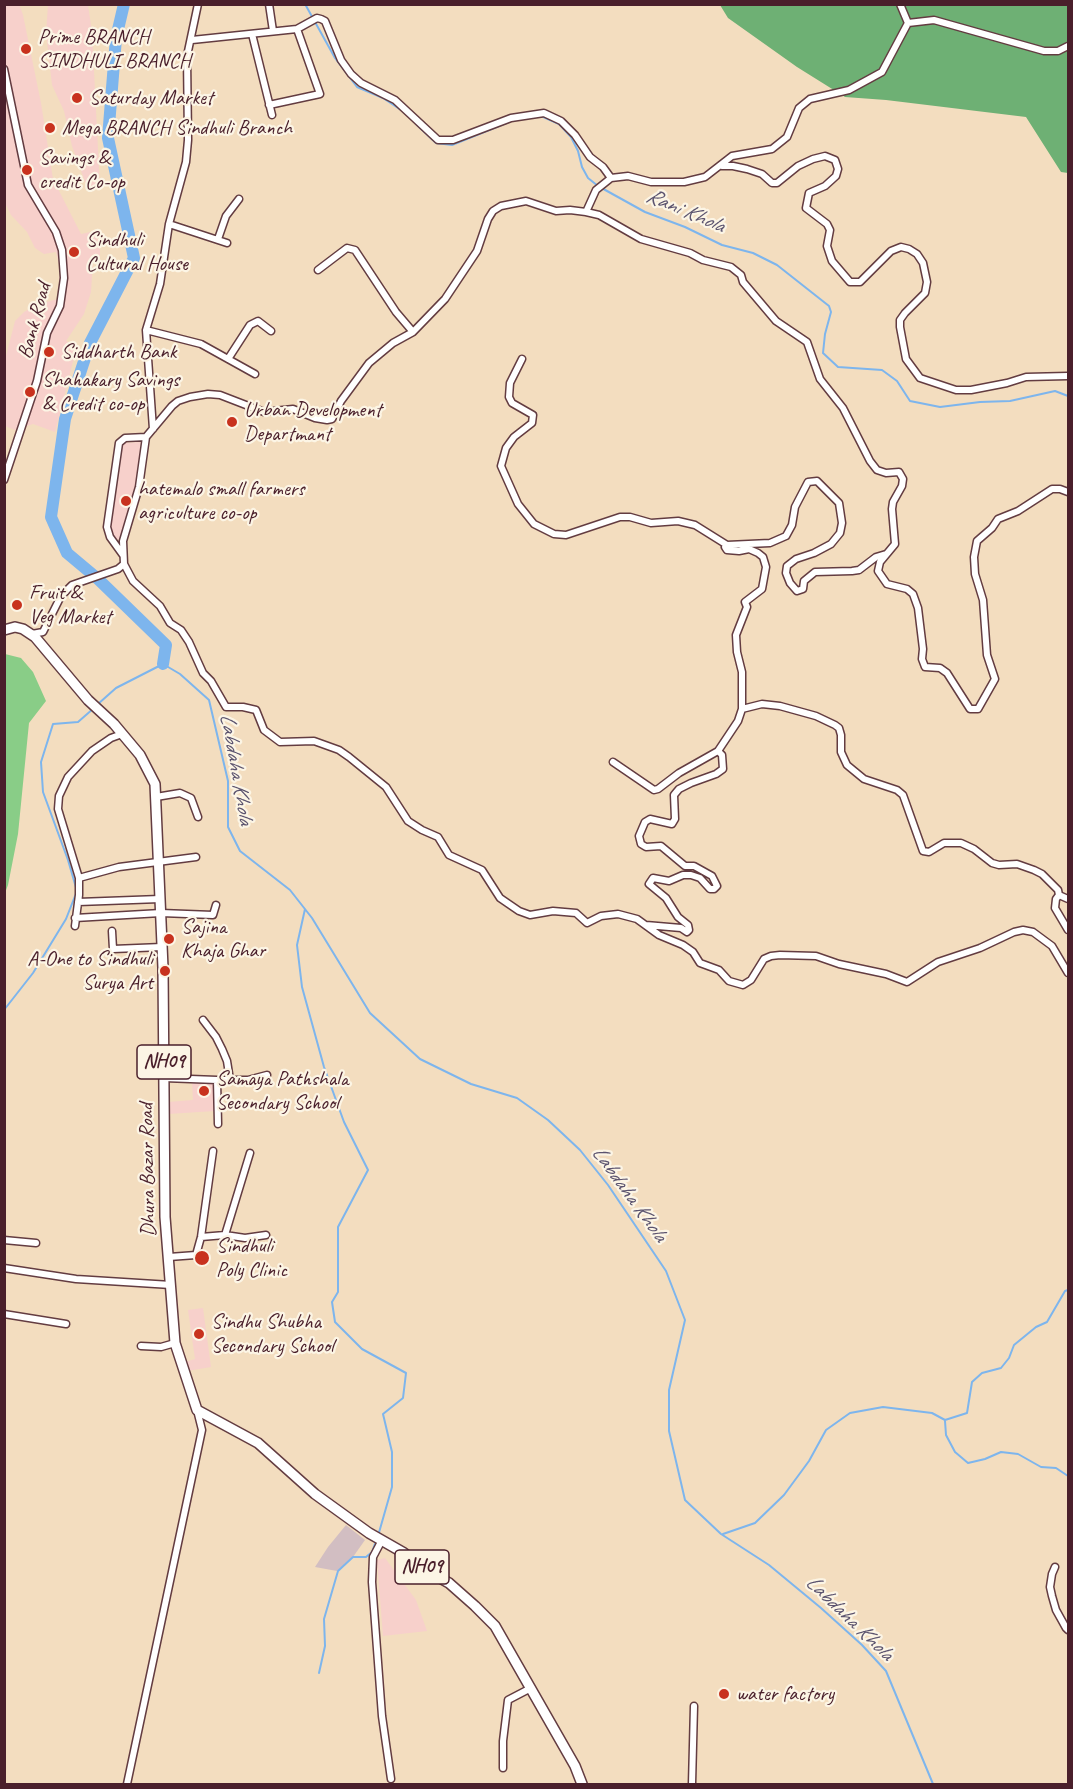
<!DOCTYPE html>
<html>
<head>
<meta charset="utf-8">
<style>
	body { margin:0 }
	#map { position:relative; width:1073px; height:1789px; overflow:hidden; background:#f3ddbf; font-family:Caveat,sans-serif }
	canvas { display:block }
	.frame { position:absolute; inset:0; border:6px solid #4a1f2b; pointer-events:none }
</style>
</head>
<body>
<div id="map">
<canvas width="1073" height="1789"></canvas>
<div class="frame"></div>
</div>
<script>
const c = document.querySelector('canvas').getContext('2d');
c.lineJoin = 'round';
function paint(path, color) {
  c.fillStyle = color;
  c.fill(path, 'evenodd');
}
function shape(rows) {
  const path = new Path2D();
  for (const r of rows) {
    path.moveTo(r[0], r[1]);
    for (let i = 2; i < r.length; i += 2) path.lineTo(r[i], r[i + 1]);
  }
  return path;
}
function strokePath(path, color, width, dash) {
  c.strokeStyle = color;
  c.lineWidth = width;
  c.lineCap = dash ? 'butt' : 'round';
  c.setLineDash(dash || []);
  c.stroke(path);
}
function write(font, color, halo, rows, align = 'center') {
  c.font = font + ' Caveat,sans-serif';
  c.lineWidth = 4.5;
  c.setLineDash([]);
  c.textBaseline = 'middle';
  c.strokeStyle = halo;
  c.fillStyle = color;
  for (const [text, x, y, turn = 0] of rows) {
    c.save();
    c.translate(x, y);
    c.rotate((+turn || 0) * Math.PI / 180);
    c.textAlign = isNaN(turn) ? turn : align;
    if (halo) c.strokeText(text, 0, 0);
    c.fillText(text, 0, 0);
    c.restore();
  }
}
paint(shape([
	[19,4,23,15,41,103,53,179,81,234,95,231,100,247,100,260,93,261,91,292,84,314,66,341,77,346,55,432,33,424,15,430,5,426,5,360,15,321,24,312,38,304,58,299,60,269,56,252,44,254,35,248,27,232,11,215,5,203,5,5],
	[48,5,88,5,92,32,100,188,88,190,72,146,64,111,52,85,46,33],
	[141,442,135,487,120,540,116,539,112,535,111,524,123,443],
	[192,1081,214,1082,215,1111,168,1114,168,1102,193,1100],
	[203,1308,211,1367,187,1371,185,1362,195,1359,188,1310],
	[385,1558,416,1600,427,1631,383,1636,377,1560]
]), '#f7d0cb');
paint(shape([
	[346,1525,365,1540,353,1557,337,1571,315,1567,328,1547]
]), '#d2bec2');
paint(shape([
	[5,654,21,658,33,672,46,701,29,723,18,834,8,885,5,893]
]), '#89cd87');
paint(shape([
	[720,5,1068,5,1068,173,1061,172,1026,117,886,100,845,97,797,67,728,18]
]), '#6eb074');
strokePath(shape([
	[305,4,335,58,357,87,383,98,401,110],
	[541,116,559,124,571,137,578,151,582,167,588,178,598,186,645,212,685,227,722,245,753,253,777,265,829,306,831,312,825,334,823,353,838,367,882,370,897,381,910,401,940,407,980,402,1010,401,1055,391,1068,396],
	[416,124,436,143,452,145,509,122],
	[98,704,116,688,163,664,180,674,209,700,228,781,228,827,240,851,290,890,312,918,370,1013,420,1059,471,1084,517,1098,548,1120,580,1150,608,1185,666,1271,685,1320,669,1390,669,1431,685,1500,721,1534,769,1565,821,1608,862,1645,886,1671,933,1784],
	[305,909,297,945,302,987,324,1067,344,1122,368,1170,338,1227,338,1292,332,1302,335,1322,362,1349,406,1373,403,1398,383,1414,392,1452,392,1487,378,1536],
	[4,1010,33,973,66,919,77,891,68,860,43,792,41,762,53,724,78,722,94,708],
	[945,1421,946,1435,955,1452,968,1463,985,1459,1001,1452,1018,1454,1041,1467,1056,1468,1068,1476],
	[723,1534,755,1523,784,1495,809,1461,826,1430,850,1413,883,1407,932,1413,945,1420,967,1413,972,1382,982,1373,1001,1368,1009,1358,1014,1345,1036,1327,1047,1322,1065,1291,1068,1290],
	[319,1673,325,1646,324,1619,338,1571,353,1557,366,1557,372,1552,376,1541]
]), '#7db5ed', 2);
strokePath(shape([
	[124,4,116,38,108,138,134,258,90,343,65,419,51,517,67,553,98,579,166,645,163,664]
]), '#7db5ed', 12);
const minor = shape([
	[269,4,273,31],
	[900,4,908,23],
	[252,34,272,115],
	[192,40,297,29,317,18,321,19,325,21,341,60,351,74,361,83,395,100,438,140,453,140,511,118,544,113,561,121,575,135,590,157,603,167,611,178],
	[1068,46,1058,51,1044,51,934,20,908,23,882,72,849,90,810,99,799,108,787,137,772,149,732,156,705,177,684,182,651,182,628,176,611,178,596,190,586,212,570,210,556,211,526,201,501,206,493,211,488,219,477,251,445,299,413,332,393,343,369,363,341,401,332,419,327,420,315,418,293,409,264,412,220,395,208,394,190,397,178,401,172,406,146,437,139,487,123,541,124,564,133,581,160,606,170,623,181,630,189,642,203,673,211,681,226,707,243,707,256,710,264,730,280,742,314,741,339,750,349,757,386,787,408,821,422,830,438,837,449,855,482,870,500,898,519,911,530,915,553,911,576,913,587,923,601,916,618,914,637,919,659,935,683,945,693,952,700,963,719,970,729,981,743,985,751,980,764,959,771,956,780,955,816,956,839,964,886,974,907,982,938,962,980,948,1014,932,1023,930,1033,932,1052,946,1068,973],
	[4,69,28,185,56,232,62,250,64,278,60,306,47,333,37,381,4,480],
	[269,105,320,94,297,29],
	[722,166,733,166,747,169,762,174,772,183,777,183,798,166,813,159,825,156,835,160,838,169,836,176,825,186,809,193,806,208,827,224,830,230,827,246,832,261,850,282,860,282,891,251,901,247,909,249,917,254,923,263,927,282,925,293,905,313,900,320,900,327,906,359,920,378,956,390,971,390,1007,383,1026,377,1068,376],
	[586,212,599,215,641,239,690,253,703,260,731,267,741,275,743,282,776,321,807,342,820,379,843,408,870,461,877,470,886,473,899,472,903,479,902,486,893,502,892,509,895,544,880,562,878,571,887,584,907,589,913,594,918,608,923,649,922,659,925,667,940,668,947,673,970,709,978,709,995,679,987,655,983,600,975,574,974,557,977,541,992,528,998,519,1018,511,1052,489,1060,489,1068,492],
	[169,224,227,243],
	[218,239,226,216,239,199],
	[318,270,347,248,355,250,396,312,413,332],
	[146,330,201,344,255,374],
	[228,359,250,325,258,321,271,331],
	[522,359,510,383,509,397,512,403,533,415,532,423,514,437,506,448,501,466,518,504,534,524,554,534,566,535,620,517,630,517,651,523,678,521,695,525,727,545],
	[153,429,146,330,160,284,169,224,186,162,188,140,187,56,198,4],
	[123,555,110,537,107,527,119,443,125,438,146,437],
	[32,634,43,632,61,596,72,585,118,569,124,564],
	[742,709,762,704,780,706,816,716,835,725,839,728,841,735,841,752,847,765,864,779,897,790,903,795,923,851,929,852,944,843,961,843,974,849,992,863,999,865,1017,864,1034,870,1042,874,1058,890,1059,895,1056,899,1055,908,1068,930],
	[613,762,654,790,658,789,679,773,718,751,738,721,742,709,742,672,737,652,736,635,747,607,745,602,762,589,766,567,763,557,758,553,749,549,739,551,727,550,725,547,727,545,770,543,786,536,792,525,795,507,808,482,817,481,839,503,842,523,840,533,831,544,814,553,796,559,787,566,786,573,790,583,797,591,803,589,804,581,815,572,852,571,859,570,876,557,886,554],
	[156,797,180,793,191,798,198,817],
	[79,878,119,867,196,857],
	[1059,895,1068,899],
	[78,902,160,899],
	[75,918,161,913,213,915,216,905],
	[646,925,681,928,687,932,689,930,688,925,678,917,666,898,649,884,653,878,669,881,683,875,691,875,700,878,710,889,714,889,717,886,712,876,694,866,685,866,661,846,646,847,641,844,639,836,645,822,650,819,672,824,675,819,674,795,679,789,691,783,716,774,723,769,722,755,718,751],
	[75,926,79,895,79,878,58,809,59,796,68,777,92,751,111,738,122,734],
	[112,931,113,949,162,947],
	[203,1020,216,1037,222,1049,227,1061,230,1080],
	[164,1078,217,1080,218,1124],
	[217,1080,248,1080,267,1075],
	[225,1235,245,1238,266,1235],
	[201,1237,225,1235,250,1153],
	[4,1240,36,1243],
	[169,1257,196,1255,201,1237,213,1151],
	[4,1268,76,1279,171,1285],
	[4,1314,66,1324],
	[141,1346,161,1347,175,1343],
	[382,1540,373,1557,372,1582,382,1716,391,1779],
	[1055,1567,1052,1574,1050,1587,1052,1596,1056,1610,1066,1628,1068,1630],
	[503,1768,503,1741,508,1700,531,1688],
	[127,1784,202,1430,197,1410],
	[692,1784,694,1706]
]);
const primary = shape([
	[4,630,15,627,23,629,35,637,88,700,114,724,140,755,155,784,163,968,165,1217,175,1343,197,1410,258,1443,315,1494,369,1533,404,1553,431,1573,449,1583,475,1606,495,1626,575,1766,582,1784]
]);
strokePath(minor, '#633c41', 9);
strokePath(primary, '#633c41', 12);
strokePath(minor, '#fff', 6);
strokePath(primary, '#fff', 9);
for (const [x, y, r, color] of [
	[26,49,6,"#c8321e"],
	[77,98,6,"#c8321e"],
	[50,128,6,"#c8321e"],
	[27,170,6,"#c8321e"],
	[74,252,6,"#c8321e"],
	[49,352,6,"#c8321e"],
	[30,392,6,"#c8321e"],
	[232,422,6,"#c8321e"],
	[126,501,6,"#c8321e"],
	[17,605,6,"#c8321e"],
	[169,939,6,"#c8321e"],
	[165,971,6,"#c8321e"],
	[204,1091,6,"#c8321e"],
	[202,1258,8,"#c8321e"],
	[199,1334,6,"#c8321e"],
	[724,1694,6,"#c8321e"]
]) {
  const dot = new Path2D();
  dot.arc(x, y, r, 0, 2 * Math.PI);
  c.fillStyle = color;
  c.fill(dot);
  strokePath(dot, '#fcf5e5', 2);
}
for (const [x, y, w] of [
	[164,1062,54],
	[422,1567,54]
]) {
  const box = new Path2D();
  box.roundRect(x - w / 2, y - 17, w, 34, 4.5);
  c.fillStyle = '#fcf5e5';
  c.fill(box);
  strokePath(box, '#4a1f2b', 1.5);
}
write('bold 20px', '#4a1f2b', null, [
	["NH09",164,1062],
	["NH09",422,1567]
]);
write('21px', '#4a1f2b', '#fcf5e5', [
	["Prime BRANCH",38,37],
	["SINDHULI BRANCH",38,61],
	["Saturday Market",89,98],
	["Mega BRANCH Sindhuli Branch",62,128],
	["Savings &",39,158],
	["credit Co-op",39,182],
	["Sindhuli",86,240],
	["Cultural House",86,264],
	["Siddharth Bank",61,352],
	["Shahakary Savings",42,380],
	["& Credit co-op",42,404],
	["Urban Development",244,410],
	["Departmant",244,434],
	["hatemalo small farmers",138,489],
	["agriculture co-op",138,513],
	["Fruit &",29,593],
	["Veg Market",29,617],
	["Sajina",181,927],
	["Khaja Ghar",181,951],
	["A-One to Sindhuli",153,959,"right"],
	["Surya Art",153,983,"right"],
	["Samaya Pathshala",216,1079],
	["Secondary School",216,1103],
	["Sindhuli",216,1246],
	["Poly Clinic",216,1270],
	["Sindhu Shubha",211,1322],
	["Secondary School",211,1346],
	["water factory",736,1694]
], 'left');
write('21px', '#4a1f2b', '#fcf5e5', [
	["Bank Road",35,321,-75],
	["Dhura Bazar Road",148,1170,-91]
]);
write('italic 22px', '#5c546f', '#fcf5e5', [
	["Rani Khola",685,211,23],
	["Labdaha Khola",236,769,80],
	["Labdaha Khola",629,1194,54],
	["Labdaha Khola",849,1618,44]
]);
</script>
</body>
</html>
